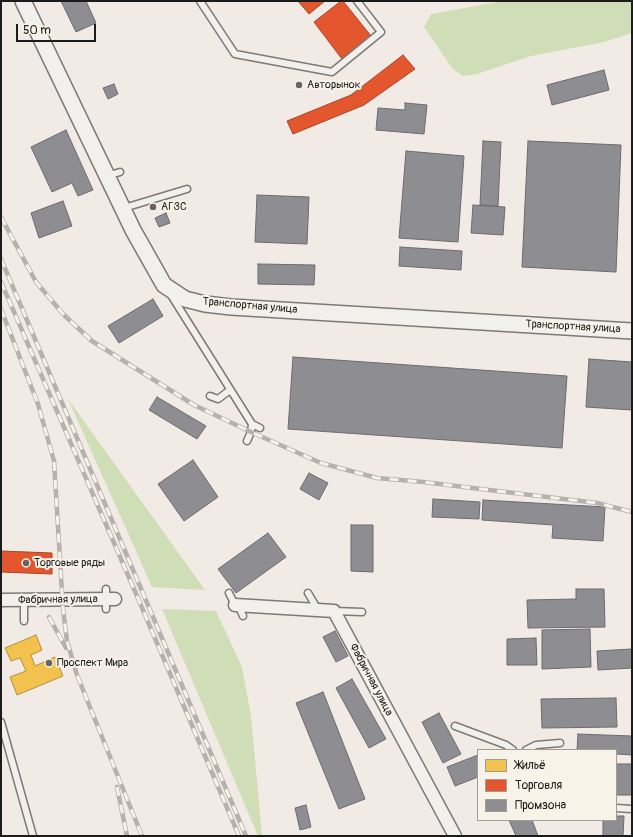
<!DOCTYPE html>
<html>
<head>
<meta charset="utf-8">
<style>
	body { margin:0 }
	#map { position:relative; width:633px; height:837px; overflow:hidden; background:#f2eae4; font-family:Pangolin,sans-serif }
	canvas { display:block }
	.frame { position:absolute; inset:0; border:2px solid #1c1c1c; pointer-events:none }
	.legend { position:absolute; left:477px; top:749px; width:140px; height:72px; box-sizing:border-box; background:#f7f3e8; border:1px solid #9f9d96; margin:0; padding:5px 7px; list-style:none; font-size:12px; color:#1c1c1c }
	.legend li { display:flex; align-items:center; gap:8px; height:20px }
	.legend b { width:20px; border:1px solid #9f9d96 }
	.scale { position:absolute; left:16px; top:24px; width:80px; height:18px; box-sizing:border-box; border:2px solid #1c1c1c; border-top:0; padding-left:5px; font-size:12px; line-height:14px; white-space:nowrap; color:#1c1c1c; -webkit-text-stroke:3px #f7f3e8; paint-order:stroke }
</style>
</head>
<body>
<div id="map">
<canvas width="633" height="837"></canvas>
<div class="frame"></div>
<ul class="legend">
<li><b style="height:11px;background:#f2c14e"></b>Жильё</li>
<li><b style="height:11px;background:#e4572e"></b>Торговля</li>
<li><b style="height:11px;background:#8d8d92"></b>Промзона</li>
</ul>
<div class="scale">50 m</div>
</div>
<script>
const c = document.querySelector('canvas').getContext('2d');
c.lineJoin = 'round';
function paint(path, color) {
  c.fillStyle = color;
  c.fill(path, 'evenodd');
}
function shape(rows) {
  const path = new Path2D();
  for (const r of rows) {
    path.moveTo(r[0], r[1]);
    for (let i = 2; i < r.length; i += 2) path.lineTo(r[i], r[i + 1]);
  }
  return path;
}
function strokePath(path, color, width, dash) {
  c.strokeStyle = color;
  c.lineWidth = width;
  c.lineCap = dash ? 'butt' : 'round';
  c.setLineDash(dash || []);
  c.stroke(path);
}
function write(font, color, halo, rows, align = 'center') {
  c.font = font + ' Pangolin,sans-serif';
  c.lineWidth = 4;
  c.setLineDash([]);
  c.textBaseline = 'middle';
  c.strokeStyle = halo;
  c.fillStyle = color;
  for (const [text, x, y, turn = 0] of rows) {
    c.save();
    c.translate(x, y);
    c.rotate((+turn || 0) * Math.PI / 180);
    c.textAlign = isNaN(turn) ? turn : align;
    if (halo) c.strokeText(text, 0, 0);
    c.fillText(text, 0, 0);
    c.restore();
  }
}
paint(shape([
	[503,1,632,1,632,33,604,42,531,56,477,74,463,76,452,68,424,27,431,14],
	[68,399,205,590,152,587],
	[162,609,216,611,242,667,251,716,262,836,258,836]
]), '#cfdeb6');
const homes = shape([
	[36,635,42,650,31,655,35,666,55,657,63,676,17,695,10,677,26,671,20,658,11,661,5,648,36,635]
]);
paint(homes, '#f2c14e');
strokePath(homes, '#b2903f', 1);
const shops = shape([
	[298,1,325,1,309,14,298,1],
	[341,1,343,1,371,36,342,59,314,22,341,1],
	[403,55,415,69,364,105,293,134,287,121,351,95,403,55],
	[1,551,52,553,52,574,1,572,1,551]
]);
paint(shops, '#e4572e');
strokePath(shops, '#a84529', 1);
const industry = shape([
	[61,1,86,1,96,23,76,32,61,1],
	[604,70,609,90,552,105,547,85,604,70],
	[114,84,118,94,108,99,103,88,114,84],
	[405,103,427,105,424,134,376,130,378,108,405,110,405,103],
	[66,130,93,190,78,196,72,183,52,192,31,147,66,130],
	[483,141,501,142,498,206,480,205,483,141],
	[528,141,621,145,616,272,522,267,528,141],
	[406,151,464,156,458,242,399,238,406,151],
	[257,195,309,197,307,244,255,242,257,195],
	[63,201,72,226,39,238,31,213,63,201],
	[473,205,505,207,503,235,471,233,473,205],
	[166,213,170,223,159,227,155,218,166,213],
	[400,247,462,251,461,270,399,266,400,247],
	[258,264,315,265,314,285,258,284,258,264],
	[153,299,163,316,119,343,108,326,153,299],
	[293,357,567,376,562,448,288,429,293,357],
	[589,359,632,362,632,410,586,407,589,359],
	[157,397,206,426,197,439,149,410,157,397],
	[193,460,218,497,184,521,158,484,193,460],
	[309,473,328,483,319,500,300,489,309,473],
	[433,499,480,502,479,519,432,517,433,499],
	[483,500,605,507,603,541,552,538,553,525,482,520,483,500],
	[351,525,373,525,373,572,351,571,351,525],
	[268,533,286,557,236,593,218,569,268,533],
	[576,589,604,589,605,627,528,628,527,600,576,599,576,589],
	[590,629,591,667,542,669,542,630,590,629],
	[335,631,348,656,336,662,323,637,335,631],
	[536,638,537,665,507,665,507,639,536,638],
	[632,649,632,668,598,670,597,651,632,649],
	[352,679,386,739,369,748,336,688,352,679],
	[323,692,365,799,339,809,296,703,323,692],
	[616,698,617,727,542,728,541,699,616,698],
	[439,713,461,754,443,763,422,722,439,713],
	[578,734,632,736,632,755,616,754,616,750,577,750,578,734],
	[478,755,478,777,455,786,447,767,478,755],
	[616,764,632,764,632,795,616,795,616,764],
	[306,805,311,827,300,830,295,808,306,805],
	[616,816,624,816,623,836,603,836,603,820,616,820,616,816],
	[509,820,532,820,538,836,516,836,509,820]
]);
paint(industry, '#8d8d92');
strokePath(industry, '#6b6b6f', 1);
const service = shape([
	[200,1,235,54,332,72,381,32,357,1],
	[107,176,120,172],
	[124,208,187,189],
	[171,295,252,424,260,428],
	[210,396,218,399,230,390],
	[247,441,251,432,252,424],
	[106,589,106,609],
	[229,593,235,605],
	[308,593,318,610],
	[24,600,24,621],
	[238,605,243,616],
	[334,611,362,612],
	[1,722,33,836],
	[455,726,506,745,513,750],
	[526,750,536,745,560,743],
	[616,808,632,809]
]);
const minor = shape([
	[1,600,115,599],
	[235,605,334,611,455,836]
]);
const tertiary = shape([
	[23,1,133,230,164,285,185,299,205,304,231,307,632,331]
]);
strokePath(service, '#7c7976', 9);
strokePath(minor, '#7c7976', 15);
strokePath(tertiary, '#7c7976', 18);
strokePath(service, '#f2f0ec', 6);
strokePath(minor, '#f2f0ec', 12);
strokePath(tertiary, '#f2f0ec', 15);
const rail = shape([
	[1,217,36,282,64,315,92,341,194,405,251,432,321,463,377,478,423,482,597,503,632,512],
	[1,259,246,836],
	[1,282,137,596,239,836],
	[1,309,38,404,54,461,63,609,67,641,77,675,142,836],
	[49,617,66,648],
	[117,787,127,836]
]);
strokePath(rail, '#b4b1ae', 4.5);
strokePath(rail, '#f7f3e8', 3, [9]);
for (const [x, y, r, color] of [
	[299,85,4,"#676462"],
	[153,207,4,"#676462"],
	[26,563,4,"#676462"],
	[49,663,4,"#676462"]
]) {
  const dot = new Path2D();
  dot.arc(x, y, r, 0, 2 * Math.PI);
  c.fillStyle = color;
  c.fill(dot);
  strokePath(dot, '#f7f3e8', 1.5);
}
write('11px', '#1c1c1c', '#f7f3e8', [
	["Авторынок",307,85],
	["АГЗС",161,207],
	["Торговые ряды",34,563],
	["Проспект Мира",57,663]
], 'left');
write('11px', '#1c1c1c', '#f7f3e8', [
	["Транспортная улица",250,306,5],
	["Транспортная улица",573,327,3],
	["Фабричная улица",58,600,-1],
	["Фабричная улица",371,680,62]
]);
</script>
</body>
</html>
